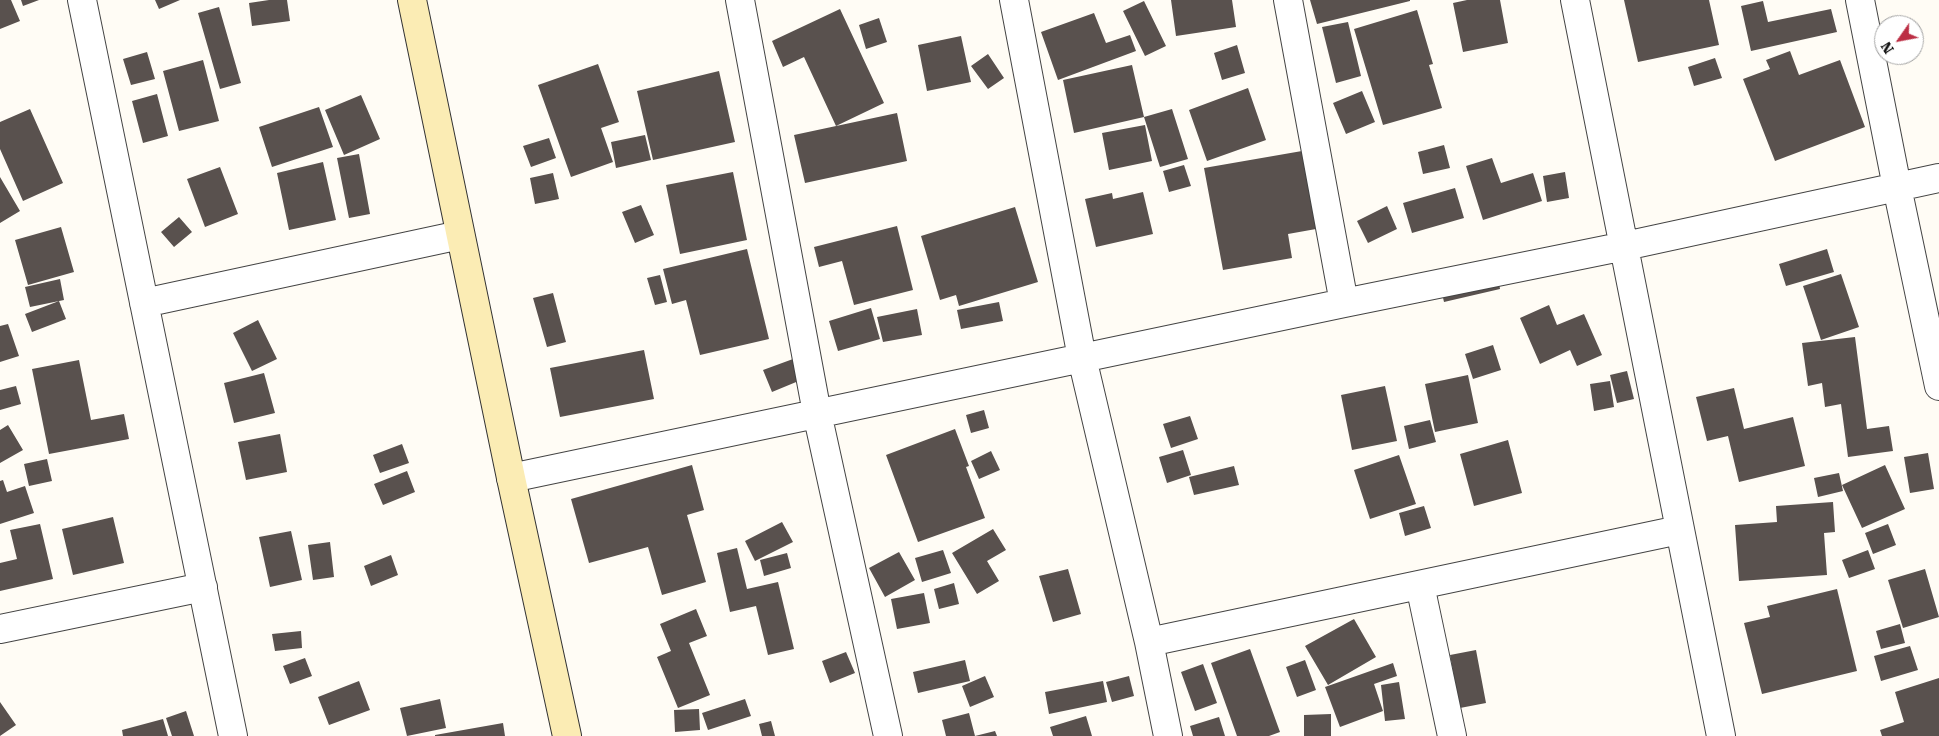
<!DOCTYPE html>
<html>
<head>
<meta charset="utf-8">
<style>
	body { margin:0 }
	#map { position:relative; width:1939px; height:736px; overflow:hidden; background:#fffcf5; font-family:"Roboto Serif",serif }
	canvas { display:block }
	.north { position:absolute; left:1874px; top:15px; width:50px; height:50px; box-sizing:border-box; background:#fff; border:1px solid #a0a0a0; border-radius:50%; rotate:237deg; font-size:14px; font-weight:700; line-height:20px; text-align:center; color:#111 }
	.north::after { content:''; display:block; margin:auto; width:18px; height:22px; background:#bc2e44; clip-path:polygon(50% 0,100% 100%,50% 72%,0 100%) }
</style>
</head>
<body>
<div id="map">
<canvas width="1939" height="736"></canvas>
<div class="north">N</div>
</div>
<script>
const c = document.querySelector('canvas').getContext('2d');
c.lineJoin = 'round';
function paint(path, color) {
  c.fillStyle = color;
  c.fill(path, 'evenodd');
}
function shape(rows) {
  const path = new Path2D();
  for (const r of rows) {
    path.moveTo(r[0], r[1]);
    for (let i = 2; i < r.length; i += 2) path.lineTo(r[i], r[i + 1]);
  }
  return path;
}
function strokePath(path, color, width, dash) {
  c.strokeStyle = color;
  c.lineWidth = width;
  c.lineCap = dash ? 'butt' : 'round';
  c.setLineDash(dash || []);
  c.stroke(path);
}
paint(shape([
	[0,0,11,0,20,21,0,29],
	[21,0,39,0,23,6],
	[155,0,180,0,159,9],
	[269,0,287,0,290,21,252,26,249,3],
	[1171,0,1232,0,1236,27,1176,36],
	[1310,0,1410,0,1410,1,1317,24],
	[1467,0,1500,0,1508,43,1463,52,1453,3],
	[1624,0,1709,0,1719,45,1638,62],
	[1144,1,1166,46,1145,56,1123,11],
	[1763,1,1768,22,1831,9,1837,32,1751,51,1741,6],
	[219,7,241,83,220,89,198,13],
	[840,9,884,103,836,126,804,57,783,67,772,41],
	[1417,10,1433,64,1429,65,1442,108,1383,125,1354,29],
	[1094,13,1106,43,1130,35,1136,51,1058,80,1041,32],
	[879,18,887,42,866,49,859,25],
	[1348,22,1361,76,1336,83,1322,27],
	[961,36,971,82,927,91,918,45],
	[1237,45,1245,73,1222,80,1214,53],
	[1790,51,1799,75,1840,60,1865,127,1775,161,1743,79,1770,69,1766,60],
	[147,52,155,79,131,85,123,59],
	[988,54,1004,78,988,89,971,66],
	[1715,58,1722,78,1694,86,1688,67],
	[203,60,219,121,179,131,163,71],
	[598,64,619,122,601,128,613,162,571,177,538,85],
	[1132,65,1144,117,1074,133,1063,80],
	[719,71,735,142,653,160,637,91],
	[1248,88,1266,140,1207,161,1189,110],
	[1362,91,1375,122,1346,134,1333,103],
	[157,94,168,136,143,143,132,101],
	[361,95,380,139,344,155,325,110],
	[319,107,333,147,272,167,259,127],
	[30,109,63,183,23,201,0,149,0,122],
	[1172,109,1188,159,1160,167,1144,117],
	[897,113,907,161,805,183,794,135],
	[1145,125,1152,161,1109,170,1102,133],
	[645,135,651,160,616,168,611,142],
	[549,138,556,158,531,167,523,146],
	[1444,145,1450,168,1423,174,1418,152],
	[1302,151,1316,229,1288,234,1292,258,1223,270,1204,168],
	[359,154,370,214,349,218,337,158],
	[1492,158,1501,183,1533,173,1542,201,1483,220,1466,166],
	[323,162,336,220,289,230,277,173],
	[1184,165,1191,186,1169,192,1163,171],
	[220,167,238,214,205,227,187,179],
	[733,172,747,240,680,254,666,185],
	[1565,172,1569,198,1547,202,1543,176],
	[553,173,559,199,535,204,530,178],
	[0,177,20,211,0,223],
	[1455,188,1464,218,1412,233,1403,203],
	[1143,192,1153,234,1096,247,1085,199,1112,193,1113,199],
	[641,205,654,235,635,243,622,212],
	[1387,206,1397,229,1368,243,1357,221],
	[1015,207,1038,282,959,306,956,295,940,300,921,236],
	[179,217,192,232,174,247,161,232],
	[897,226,913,290,854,305,842,261,819,267,814,247],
	[61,227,74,272,28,285,15,240],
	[747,249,769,339,700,355,686,300,672,304,663,269],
	[1827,249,1834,272,1786,286,1779,264],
	[1841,274,1859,327,1821,340,1803,286],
	[660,275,667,302,655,305,647,278],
	[1498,276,1500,289,1444,302,1441,289],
	[60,279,64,300,30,307,25,287],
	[553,293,566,342,547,347,533,298],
	[59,301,66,319,32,332,25,314],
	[999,302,1003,321,961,329,957,310],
	[1549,305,1557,325,1584,314,1602,355,1577,366,1570,350,1540,364,1520,318],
	[871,308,880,339,838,351,829,321],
	[917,309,922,335,883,342,877,317],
	[258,320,277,359,252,371,233,333],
	[8,324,19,356,0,362,0,326],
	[1855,337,1867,429,1889,426,1893,451,1848,457,1841,404,1825,407,1822,383,1808,386,1802,343],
	[1493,345,1501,370,1473,379,1465,354],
	[644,350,654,399,560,417,550,368],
	[793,359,801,380,772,392,763,370],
	[79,360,91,420,124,414,129,439,49,454,32,369],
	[1627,371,1634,399,1617,403,1610,375],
	[264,373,275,413,234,423,224,383],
	[1468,375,1478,423,1435,432,1425,384],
	[1610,381,1614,407,1594,411,1590,384],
	[16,386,21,404,0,410,0,390],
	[1385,386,1397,441,1352,450,1341,395],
	[1734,388,1744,429,1793,417,1805,466,1739,482,1728,436,1707,441,1696,397],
	[984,410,989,428,971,433,966,415],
	[1190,416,1198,439,1171,448,1163,424],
	[1430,420,1436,442,1409,449,1404,426],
	[8,425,23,450,0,463,0,430],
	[955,429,969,466,966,467,985,518,918,542,886,455],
	[280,434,287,472,246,480,238,442],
	[1508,440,1522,493,1474,506,1460,454],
	[402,444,409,463,380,473,373,455],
	[1183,450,1191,475,1167,483,1159,457],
	[991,451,1000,470,979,479,971,461],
	[1928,453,1934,489,1910,493,1904,457],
	[1399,455,1416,504,1370,519,1354,470],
	[47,459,52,481,29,486,24,464],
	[692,465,704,510,687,515,706,582,662,595,648,547,589,563,571,499],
	[1885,465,1905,509,1862,528,1842,485],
	[1234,466,1239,485,1194,495,1189,477],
	[407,471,415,492,383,505,374,484],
	[1839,473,1843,491,1818,497,1814,478],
	[3,480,7,492,25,486,34,513,0,524,0,481],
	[1833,502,1835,532,1824,533,1827,575,1739,581,1735,525,1777,522,1776,506],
	[1424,506,1431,528,1405,536,1399,513],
	[113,517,124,563,73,575,62,529],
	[782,522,793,542,755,561,745,541],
	[40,524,53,579,0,591,0,563,17,559,10,530],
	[1888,524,1896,545,1873,554,1865,533],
	[993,529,1006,550,987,561,999,581,977,594,952,553],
	[291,531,302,580,270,587,259,537],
	[330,542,334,577,313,580,308,545],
	[737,548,747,589,778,582,794,649,768,655,756,606,730,612,717,553],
	[943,550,951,573,922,582,915,558],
	[1868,550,1875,569,1849,578,1842,560],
	[899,552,915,580,885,597,869,568],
	[787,553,791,568,764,576,760,560],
	[391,555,398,575,371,586,364,566],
	[1068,569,1081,614,1053,622,1039,576],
	[1925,569,1939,617,1903,628,1888,580],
	[954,583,959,604,939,609,934,589],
	[1837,589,1857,671,1762,694,1744,623,1770,617,1767,606],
	[924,593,930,623,897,629,891,599],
	[696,609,707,636,689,643,710,695,678,708,657,657,671,651,660,624],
	[1354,619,1376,657,1328,685,1305,646],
	[1900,624,1905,643,1881,649,1876,631],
	[301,631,302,648,275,651,272,634],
	[1910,646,1918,670,1881,681,1874,656],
	[1250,649,1280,732,1269,736,1237,736,1211,663],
	[1476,650,1486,703,1460,708,1450,655],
	[846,652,855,673,830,683,822,661],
	[305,658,312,676,290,684,283,666],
	[965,660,970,681,918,693,913,672],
	[1305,660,1316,690,1297,697,1286,667],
	[1393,663,1397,676,1374,684,1383,711,1340,727,1325,687],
	[1203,664,1217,703,1195,711,1181,672],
	[985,676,994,697,970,707,962,686],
	[1129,676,1134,696,1112,702,1106,682],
	[1939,678,1939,736,1882,736,1880,730,1904,722,1895,692],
	[359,681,370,710,329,725,318,697],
	[1103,681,1107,702,1049,714,1045,692],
	[1399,682,1405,719,1385,721,1381,685],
	[440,699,446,728,407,736,400,708],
	[745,699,751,716,708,730,702,713],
	[0,702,16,725,0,736],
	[699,709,700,730,675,732,674,710],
	[186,711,194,736,172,736,166,718],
	[969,713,975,736,995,731,997,736,946,736,942,720],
	[1331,714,1331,736,1304,736,1304,715],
	[1086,716,1092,736,1053,736,1050,727],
	[1219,717,1225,736,1193,736,1190,726],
	[163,719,168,736,123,736,122,730],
	[771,721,775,736,762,736,759,724],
	[503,723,505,736,435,736,435,735]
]), '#59514e');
const street = shape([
	[82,0,233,736],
	[740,0,817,413,888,736],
	[1014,0,1082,358,1149,642,1168,736],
	[1288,0,1344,303],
	[1575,0,1721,736],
	[1860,0,1897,187,1939,386],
	[144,303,460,235],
	[511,478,1344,303,1625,246,1939,178],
	[1420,585,1452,736],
	[0,629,203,587],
	[1149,642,1679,530]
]);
const secondary = shape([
	[412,0,511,478,567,736]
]);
strokePath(street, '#444', 30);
strokePath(secondary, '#333', 30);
strokePath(street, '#fff', 28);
strokePath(secondary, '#fbecb4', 28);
</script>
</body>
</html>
